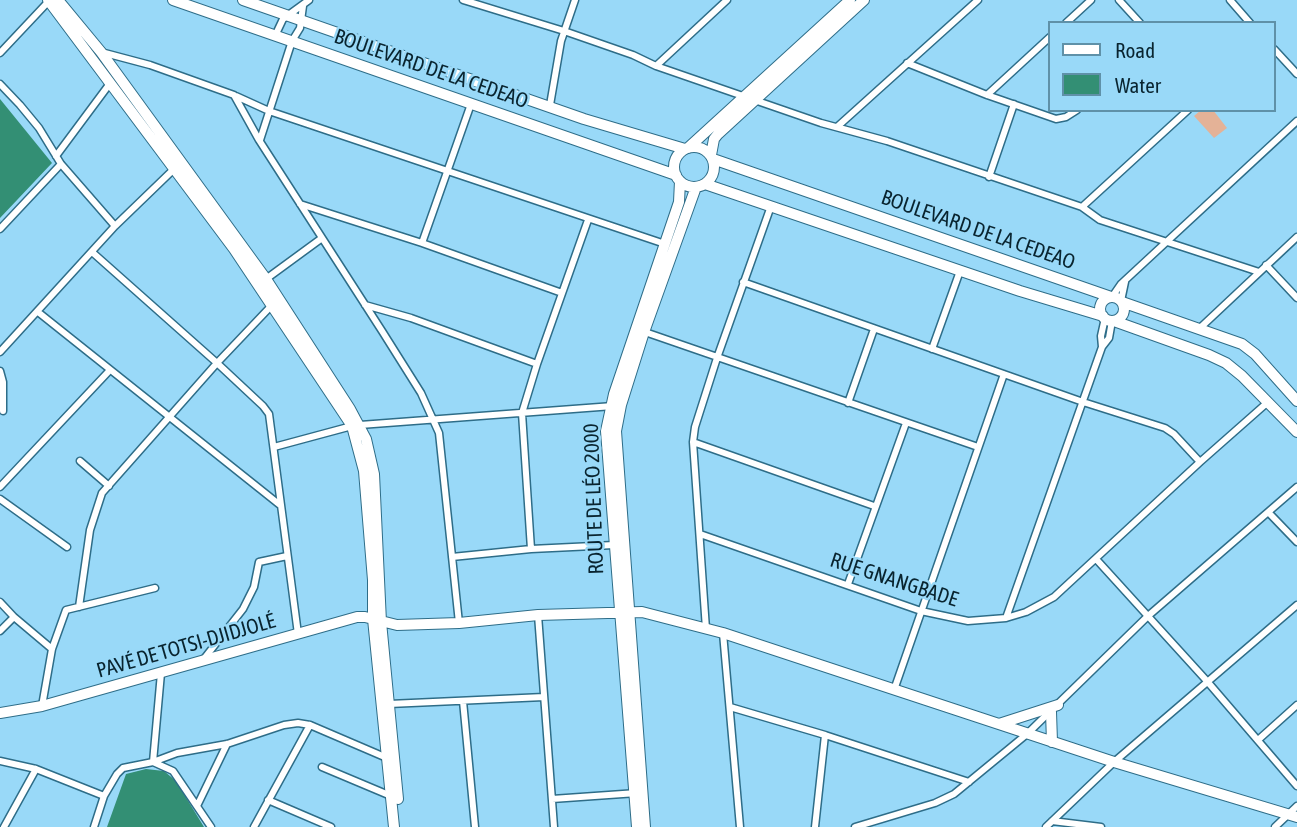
<!DOCTYPE html>
<html>
<head>
<meta charset="utf-8">
<style>
	body { margin:0 }
	#map { position:relative; width:1297px; height:827px; overflow:hidden; background:#99d9f8; font-family:"Asap Condensed",sans-serif }
	canvas { display:block }
	.legend { position:absolute; left:1048px; top:21px; width:228px; height:91px; box-sizing:border-box; background:#99d9f8; border:2px solid #5f91a8; margin:0; padding:9px 12px; list-style:none; font-size:21px; color:#09242f }
	.legend li { display:flex; align-items:center; gap:14px; height:35px }
	.legend b { width:35px; border:2px solid #5f91a8 }
</style>
</head>
<body>
<div id="map">
<canvas width="1297" height="827"></canvas>
<ul class="legend">
<li><b style="height:9px;background:#fff"></b>Road</li>
<li><b style="height:19px;background:#338f74"></b>Water</li>
</ul>
</div>
<script>
const c = document.querySelector('canvas').getContext('2d');
c.lineJoin = 'round';
function paint(path, color) {
  c.fillStyle = color;
  c.fill(path, 'evenodd');
}
function shape(rows) {
  const path = new Path2D();
  for (const r of rows) {
    if (r.length === 3) {
      path.moveTo(r[0] + r[2], r[1]);
      path.arc(r[0], r[1], r[2], 0, 2 * Math.PI);
      continue;
    }
    path.moveTo(r[0], r[1]);
    for (let i = 2; i < r.length; i += 2) path.lineTo(r[i], r[i + 1]);
  }
  return path;
}
function strokePath(path, color, width, dash) {
  c.strokeStyle = color;
  c.lineWidth = width;
  c.lineCap = dash ? 'butt' : 'round';
  c.setLineDash(dash || []);
  c.stroke(path);
}
function write(font, color, halo, rows, align = 'center') {
  c.font = font + ' "Asap Condensed",sans-serif';
  c.lineWidth = 5;
  c.setLineDash([]);
  c.textBaseline = 'middle';
  c.strokeStyle = halo;
  c.fillStyle = color;
  for (const [text, x, y, turn = 0] of rows) {
    c.save();
    c.translate(x, y);
    c.rotate((+turn || 0) * Math.PI / 180);
    c.textAlign = isNaN(turn) ? turn : align;
    if (halo) c.strokeText(text, 0, 0);
    c.fillText(text, 0, 0);
    c.restore();
  }
}
paint(shape([
	[1201,110,1213,110,1227,128,1214,138,1194,116]
]), '#e4b297');
paint(shape([
	[0,99,52,163,0,218],
	[146,769,164,771,176,781,204,827,107,827,126,774]
]), '#338f74');
const street = shape([
	[463,0,564,31,633,55,656,66,727,0],
	[1119,0,1140,23],
	[1230,0,1250,23],
	[1066,23,1091,0],
	[275,36,283,19,309,0],
	[1274,49,1297,74],
	[101,52,150,65,234,95,259,140,382,331,421,393,439,433,459,623],
	[0,53,49,1],
	[907,63,987,95,1056,119,1066,117,1077,110],
	[656,66,821,123,887,141,1082,207,1100,220,1259,272],
	[0,84,20,105,39,128,61,164,115,226],
	[987,95,1050,37],
	[236,96,269,111,665,244],
	[550,105,561,41,575,0],
	[837,127,978,0],
	[260,140,292,41,300,28,303,6],
	[56,156,111,82],
	[989,177,1014,104],
	[300,204,422,243,562,293],
	[1082,207,1188,110],
	[0,229,61,164],
	[422,243,471,104],
	[92,252,217,363,263,406,269,414,298,634],
	[1266,265,1297,298],
	[266,279,322,238],
	[743,282,1083,402,1165,428,1174,434,1200,462],
	[1112,297,1121,284,1297,121],
	[1121,301,1125,282],
	[365,305,411,318,537,364],
	[38,312,280,505],
	[1200,328,1297,237],
	[642,331,978,447],
	[1102,347,1101,336,1105,318],
	[932,349,960,271],
	[0,352,115,226,174,169],
	[0,371,3,382,3,411],
	[848,403,874,329],
	[360,425,613,406],
	[693,442,874,506],
	[274,447,352,426],
	[80,461,109,486],
	[0,487,110,370],
	[0,499,67,547],
	[1269,513,1297,542],
	[700,534,921,611,968,621,1006,618,1102,347,1109,338,1112,321],
	[531,549,522,413,537,364,588,220],
	[452,557,531,549,614,545],
	[1096,559,1206,680,1297,786],
	[848,584,906,423],
	[0,602,14,617,52,649],
	[79,607,90,530,102,493,217,363,274,303],
	[538,615,554,827],
	[1006,618,1026,612,1054,597,1200,462,1268,402],
	[706,629,693,442,695,427,717,358,771,206],
	[0,631,14,617],
	[723,633,740,827],
	[203,660,243,609,254,587,259,562,287,556],
	[161,673,153,762,177,753,227,744,284,725,298,723,310,725,387,758],
	[894,690,1004,374],
	[463,701,475,827],
	[389,704,544,697],
	[42,706,52,649,66,610,155,588],
	[730,707,825,735,969,782],
	[1258,740,1297,705],
	[0,761,36,769,104,796],
	[322,767,391,796],
	[552,799,637,793],
	[268,800,331,827],
	[197,806,227,744],
	[1052,821,1101,827],
	[4,827,36,769],
	[94,827,104,796,117,774,123,768,153,762,173,771,211,827],
	[254,827,310,725],
	[815,827,825,735],
	[855,827,935,803,954,794,1027,734,1148,616,1297,487],
	[1046,827,1114,762,1297,605],
	[1275,827,1297,806]
]);
const secondary = shape([
	[48,0,234,249,352,426,364,471,373,580,373,619,394,827],
	[58,0,101,52,266,279,350,409,366,439,374,474,381,622,398,799],
	[173,0,676,175],
	[243,0,584,119,685,149],
	[694,167,20],
	[688,148,850,0],
	[711,155,714,139,718,134,864,0],
	[713,159,1111,297],
	[705,184,1020,291,1103,316],
	[1112,309,12],
	[1122,302,1242,344,1255,354,1297,401],
	[1114,321,1209,355,1226,363,1242,376,1297,432],
	[1051,712,1052,742],
	[0,713,42,706,357,617,365,617,397,625,459,623,538,615,642,612,723,633,1114,762,1297,817],
	[999,724,1058,705],
	[637,827,606,431,614,394,679,202,680,181],
	[645,827,616,431,621,405,644,332,696,187]
]);
strokePath(street, '#2e6d88', 9);
strokePath(secondary, '#2e6d88', 12);
strokePath(street, '#fff', 6);
strokePath(secondary, '#fff', 10);
write('21px', '#09242f', '#99d9f8', [
	["BOULEVARD DE LA CEDEAO",431,69,19],
	["BOULEVARD DE LA CEDEAO",978,230,19],
	["ROUTE DE LÉO 2000",594,499,-92],
	["RUE GNANGBADE",894,580,18],
	["PAVÉ DE TOTSI-DJIDJOLÉ",186,646,-16]
]);
</script>
</body>
</html>
